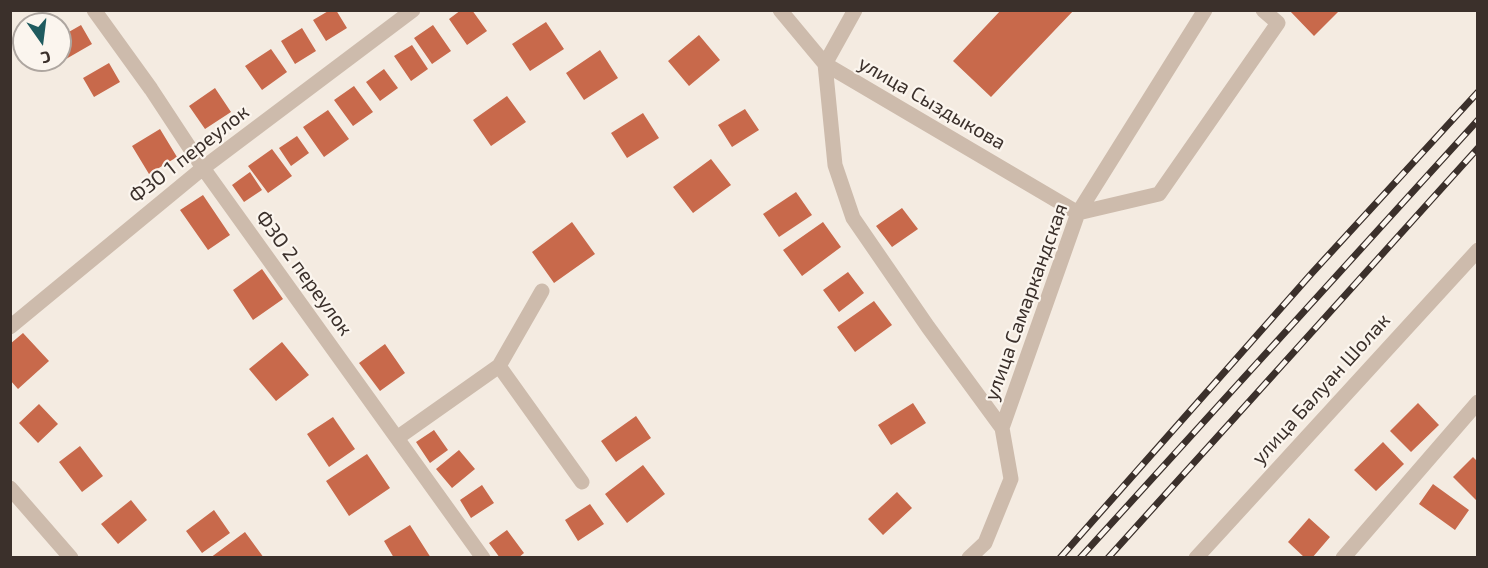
<!DOCTYPE html>
<html>
<head>
<meta charset="utf-8">
<style>
	body { margin:0 }
	#map { position:relative; width:1488px; height:568px; overflow:hidden; background:#f4ebe1; font-family:"Exo 2",sans-serif }
	canvas { display:block }
	.frame { position:absolute; inset:0; border:12px solid #3b302b; pointer-events:none }
	.north { position:absolute; left:12px; top:12px; width:60px; height:60px; box-sizing:border-box; background:#fbf5ee; border:2px solid #aea6a0; border-radius:50%; rotate:166deg; font-size:16px; font-weight:700; line-height:24px; text-align:center; color:#3b302b }
	.north::after { content:''; display:block; margin:auto; width:21px; height:27px; background:#1f5a5e; clip-path:polygon(50% 0,100% 100%,50% 72%,0 100%) }
</style>
</head>
<body>
<div id="map">
<canvas width="1488" height="568"></canvas>
<div class="frame"></div>
<div class="north">С</div>
</div>
<script>
const c = document.querySelector('canvas').getContext('2d');
c.lineJoin = 'round';
function paint(path, color) {
  c.fillStyle = color;
  c.fill(path, 'evenodd');
}
function shape(rows) {
  const path = new Path2D();
  for (const r of rows) {
    path.moveTo(r[0], r[1]);
    for (let i = 2; i < r.length; i += 2) path.lineTo(r[i], r[i + 1]);
  }
  return path;
}
function strokePath(path, color, width, dash) {
  c.strokeStyle = color;
  c.lineWidth = width;
  c.lineCap = dash ? 'butt' : 'round';
  c.setLineDash(dash || []);
  c.stroke(path);
}
function write(font, color, halo, rows, align = 'center') {
  c.font = font + ' "Exo 2",sans-serif';
  c.lineWidth = 4.5;
  c.setLineDash([]);
  c.textBaseline = 'middle';
  c.strokeStyle = halo;
  c.fillStyle = color;
  for (const [text, x, y, turn = 0] of rows) {
    c.save();
    c.translate(x, y);
    c.rotate((+turn || 0) * Math.PI / 180);
    c.textAlign = isNaN(turn) ? turn : align;
    if (halo) c.strokeText(text, 0, 0);
    c.fillText(text, 0, 0);
    c.restore();
  }
}
paint(shape([
	[330,10,336,10,347,28,326,41,313,20],
	[461,10,472,10,487,31,467,45,449,19],
	[1001,10,1074,10,991,97,953,61],
	[1289,10,1340,10,1314,36],
	[546,22,564,49,530,71,512,44],
	[81,25,92,44,66,59,60,48,60,37],
	[433,25,451,51,432,64,414,38],
	[302,28,316,51,295,64,281,41],
	[699,35,720,60,689,86,668,61],
	[412,45,428,69,411,81,394,56],
	[271,49,287,72,262,90,245,66],
	[600,50,618,78,584,100,566,73],
	[109,63,120,82,94,97,83,78],
	[384,69,398,88,380,101,366,82],
	[354,86,373,112,353,126,334,100],
	[215,88,231,112,205,129,189,106],
	[507,96,526,122,491,146,473,120],
	[745,109,759,130,732,147,718,125],
	[328,110,349,139,324,157,303,127],
	[643,113,659,138,627,158,611,133],
	[160,129,177,157,149,174,132,146],
	[297,136,309,153,291,166,279,148],
	[272,149,292,176,268,193,248,166],
	[711,159,731,185,693,213,673,187],
	[250,172,262,190,244,202,232,185],
	[796,192,812,215,779,237,763,214],
	[203,195,230,235,208,250,180,210],
	[902,208,918,229,892,247,876,226],
	[572,222,595,254,554,283,532,252],
	[823,222,841,247,802,276,783,250],
	[262,269,283,299,253,320,233,290],
	[848,272,864,293,839,312,823,290],
	[874,301,892,325,855,352,837,327],
	[23,333,49,361,18,389,10,380,10,344],
	[282,342,309,375,276,401,249,369],
	[385,344,405,373,380,391,359,363],
	[913,403,926,423,891,445,878,425],
	[1418,403,1439,425,1411,452,1390,431],
	[39,404,58,424,38,443,19,423],
	[636,416,651,438,616,462,601,441],
	[333,417,355,449,329,467,307,434],
	[434,430,448,450,430,463,416,442],
	[1383,442,1404,464,1376,491,1354,470],
	[80,446,103,476,82,492,59,462],
	[459,450,475,469,452,488,436,469],
	[367,454,390,488,349,516,326,481],
	[1473,457,1478,462,1478,502,1453,477],
	[643,465,665,494,627,523,605,494],
	[1433,484,1469,510,1455,530,1419,504],
	[482,485,494,503,471,518,460,500],
	[897,492,912,508,883,535,868,519],
	[131,500,147,520,118,544,101,524],
	[590,504,604,524,578,541,565,520],
	[214,510,230,533,202,553,186,531],
	[1309,518,1330,537,1312,558,1305,558,1288,542],
	[410,525,431,558,394,558,384,541],
	[507,530,524,553,518,558,500,558,489,543],
	[245,532,264,558,210,558]
]), '#c8694b');
strokePath(shape([
	[94,10,151,89,203,168,483,558],
	[780,10,825,64,1078,213,1159,194,1278,23,1263,10],
	[855,10,825,64,835,165,853,218,928,327,1002,428],
	[10,327,203,168,413,10],
	[499,366,582,482],
	[397,438,499,366,542,291],
	[969,558,985,543,1011,479,1002,428,1078,213,1205,10],
	[1196,558,1478,250],
	[1343,558,1478,402]
]), '#cdbbac', 15);
strokePath(shape([
	[10,488,71,558]
]), '#cdbbac', 15);
const rail = shape([
	[1060,558,1312,273,1478,92],
	[1080,558,1478,120],
	[1108,558,1478,148]
]);
strokePath(rail, '#3b302b', 7);
strokePath(rail, '#fbf5ee', 4.5, [14]);
write('20px', '#3b302b', '#fbf5ee', [
	["улица Сыздыкова",932,103,30],
	["ФЗО 1 переулок",189,154,-38],
	["ФЗО 2 переулок",304,273,54],
	["улица Самаркандская",1026,302,-70],
	["улица Балуан Шолак",1321,389,-48]
]);
</script>
</body>
</html>
